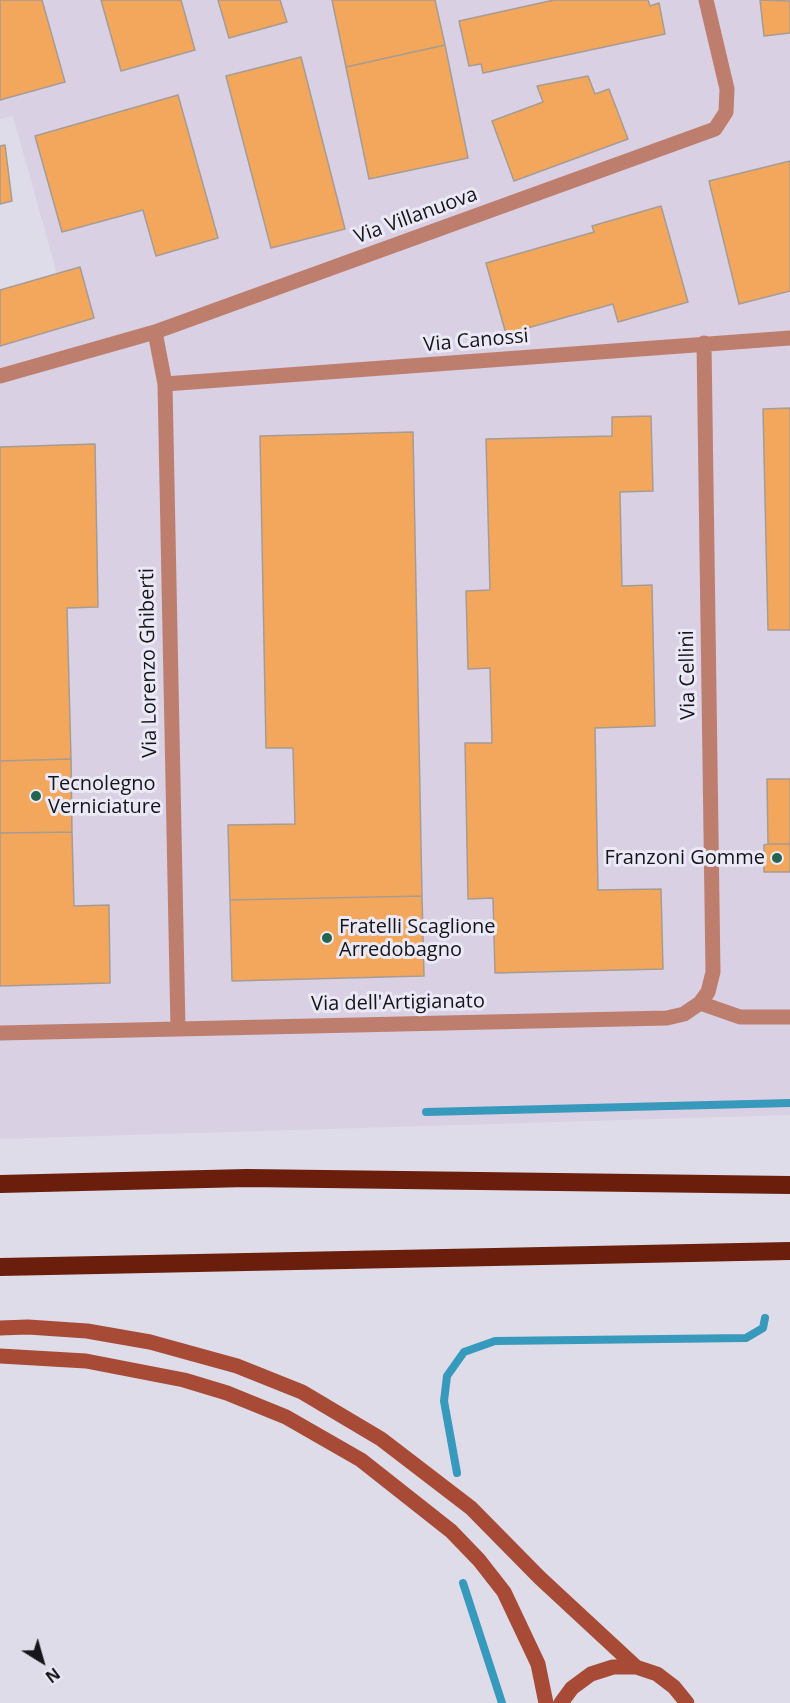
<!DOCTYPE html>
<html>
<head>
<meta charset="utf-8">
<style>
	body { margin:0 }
	#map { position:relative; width:790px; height:1703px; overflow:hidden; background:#dedce9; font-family:"Open Sans",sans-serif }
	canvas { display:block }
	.north { position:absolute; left:12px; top:1631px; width:60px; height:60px; -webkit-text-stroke:4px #ebe9f6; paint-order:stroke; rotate:143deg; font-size:16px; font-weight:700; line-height:24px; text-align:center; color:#16161a }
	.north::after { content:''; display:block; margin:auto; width:21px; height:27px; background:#16161a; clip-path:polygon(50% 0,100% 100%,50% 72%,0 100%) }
</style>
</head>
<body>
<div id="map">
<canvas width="790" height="1703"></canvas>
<div class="north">N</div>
</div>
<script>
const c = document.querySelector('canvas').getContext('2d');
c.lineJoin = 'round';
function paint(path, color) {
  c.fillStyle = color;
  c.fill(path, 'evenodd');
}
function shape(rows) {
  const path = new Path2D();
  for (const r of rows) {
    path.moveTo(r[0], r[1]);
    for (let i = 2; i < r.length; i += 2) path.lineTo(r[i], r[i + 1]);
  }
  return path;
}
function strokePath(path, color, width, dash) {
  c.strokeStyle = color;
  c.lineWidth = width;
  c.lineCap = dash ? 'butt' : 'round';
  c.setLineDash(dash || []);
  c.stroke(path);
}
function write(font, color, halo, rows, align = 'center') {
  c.font = font + ' "Open Sans",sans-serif';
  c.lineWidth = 6;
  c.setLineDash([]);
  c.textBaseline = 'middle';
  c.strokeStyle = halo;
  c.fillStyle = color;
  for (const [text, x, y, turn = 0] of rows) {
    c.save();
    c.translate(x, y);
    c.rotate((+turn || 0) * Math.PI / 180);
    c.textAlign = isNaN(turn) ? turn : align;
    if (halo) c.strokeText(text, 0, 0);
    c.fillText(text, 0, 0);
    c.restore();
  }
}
paint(shape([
	[0,0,790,0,790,1115,0,1139,0,346,93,318,80,267,57,274,13,116,0,119]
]), '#d9d0e4');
strokePath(shape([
	[426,1112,790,1103],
	[457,1473,444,1401,447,1376,464,1352,495,1341,746,1338,763,1328,765,1318],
	[463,1583,502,1703]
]), '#3799bb', 8);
const building = shape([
	[0,0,42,0,65,82,0,100,0,0],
	[101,0,181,0,195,50,121,71,101,0],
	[218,0,280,0,287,22,229,38,218,0],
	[332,0,435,0,445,45,346,67,332,0],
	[554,0,648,0,650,6,659,3,665,34,483,73,481,64,469,66,459,21,554,0],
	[760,0,790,1,790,33,764,36,760,0],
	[445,45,468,158,369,179,346,67,445,45],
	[301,57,345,229,271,248,226,76,301,57],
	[588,76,595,94,609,89,628,139,514,181,492,121,543,102,537,86,588,76],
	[178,95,218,238,156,256,143,210,62,232,35,136,178,95],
	[5,145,12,201,0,204,0,146,5,145],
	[790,161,790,291,739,304,709,181,790,161],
	[661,206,688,302,618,322,613,304,506,334,486,263,594,232,592,226,661,206],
	[80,267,94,318,0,346,0,290,80,267],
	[790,408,790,630,768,630,763,409,790,408],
	[651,416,653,491,620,492,622,586,652,585,655,726,595,728,598,890,661,889,663,969,495,973,493,898,468,899,465,743,492,743,490,668,468,669,466,591,490,590,486,439,612,436,612,417,651,416],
	[413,432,422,896,230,900,228,825,295,824,293,748,266,748,260,436,413,432],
	[95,444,98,607,67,608,71,759,0,761,0,447,95,444],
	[71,759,72,832,0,833,0,761,71,759],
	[767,779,790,779,790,844,768,844,767,779],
	[72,832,74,906,109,905,110,983,0,986,0,833,72,832],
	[768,844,790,844,790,872,764,872,764,845,768,844],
	[422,896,424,976,232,981,230,900,422,896]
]);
paint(building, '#f3a75d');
strokePath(building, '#a69c93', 1.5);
strokePath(shape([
	[155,332,165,384,178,1029],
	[0,376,155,332,715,129,726,112,727,89,706,0],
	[165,384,790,338],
	[700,1003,740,1017,790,1017],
	[0,1033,667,1018,684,1014,700,1003,708,992,713,972,704,343]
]), '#be7e6e', 15);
strokePath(shape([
	[0,1328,28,1327,87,1331,150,1342,237,1366,302,1392,381,1439,471,1508,540,1578,636,1667],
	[0,1356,86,1361,184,1380,227,1393,286,1417,361,1460,451,1531,479,1560,504,1592,538,1664,546,1703],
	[561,1703,572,1688,591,1674,613,1667,636,1667,657,1674,674,1687,687,1703]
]), '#a84b36', 15);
strokePath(shape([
	[0,1184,247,1178,790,1185],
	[0,1267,790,1251]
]), '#6a1e0b', 18);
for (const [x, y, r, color] of [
	[36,796,6,"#256450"],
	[777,858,6,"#256450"],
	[327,938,6,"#256450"]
]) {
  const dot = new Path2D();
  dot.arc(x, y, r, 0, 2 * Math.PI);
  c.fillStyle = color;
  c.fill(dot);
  strokePath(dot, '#ebe9f6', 2);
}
write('20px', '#16161a', '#ebe9f6', [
	["Via Villanuova",416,216,-20],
	["Via Canossi",476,341,-5],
	["Via Lorenzo Ghiberti",149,663,-91],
	["Via Cellini",688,675,-91],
	["Via dell'Artigianato",398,1003,-1]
]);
write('20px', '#16161a', '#ebe9f6', [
	["Tecnolegno",48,784],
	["Verniciature",48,807],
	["Franzoni Gomme",765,858,"right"],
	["Fratelli Scaglione",339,927],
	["Arredobagno",339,950]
], 'left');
</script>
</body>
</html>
